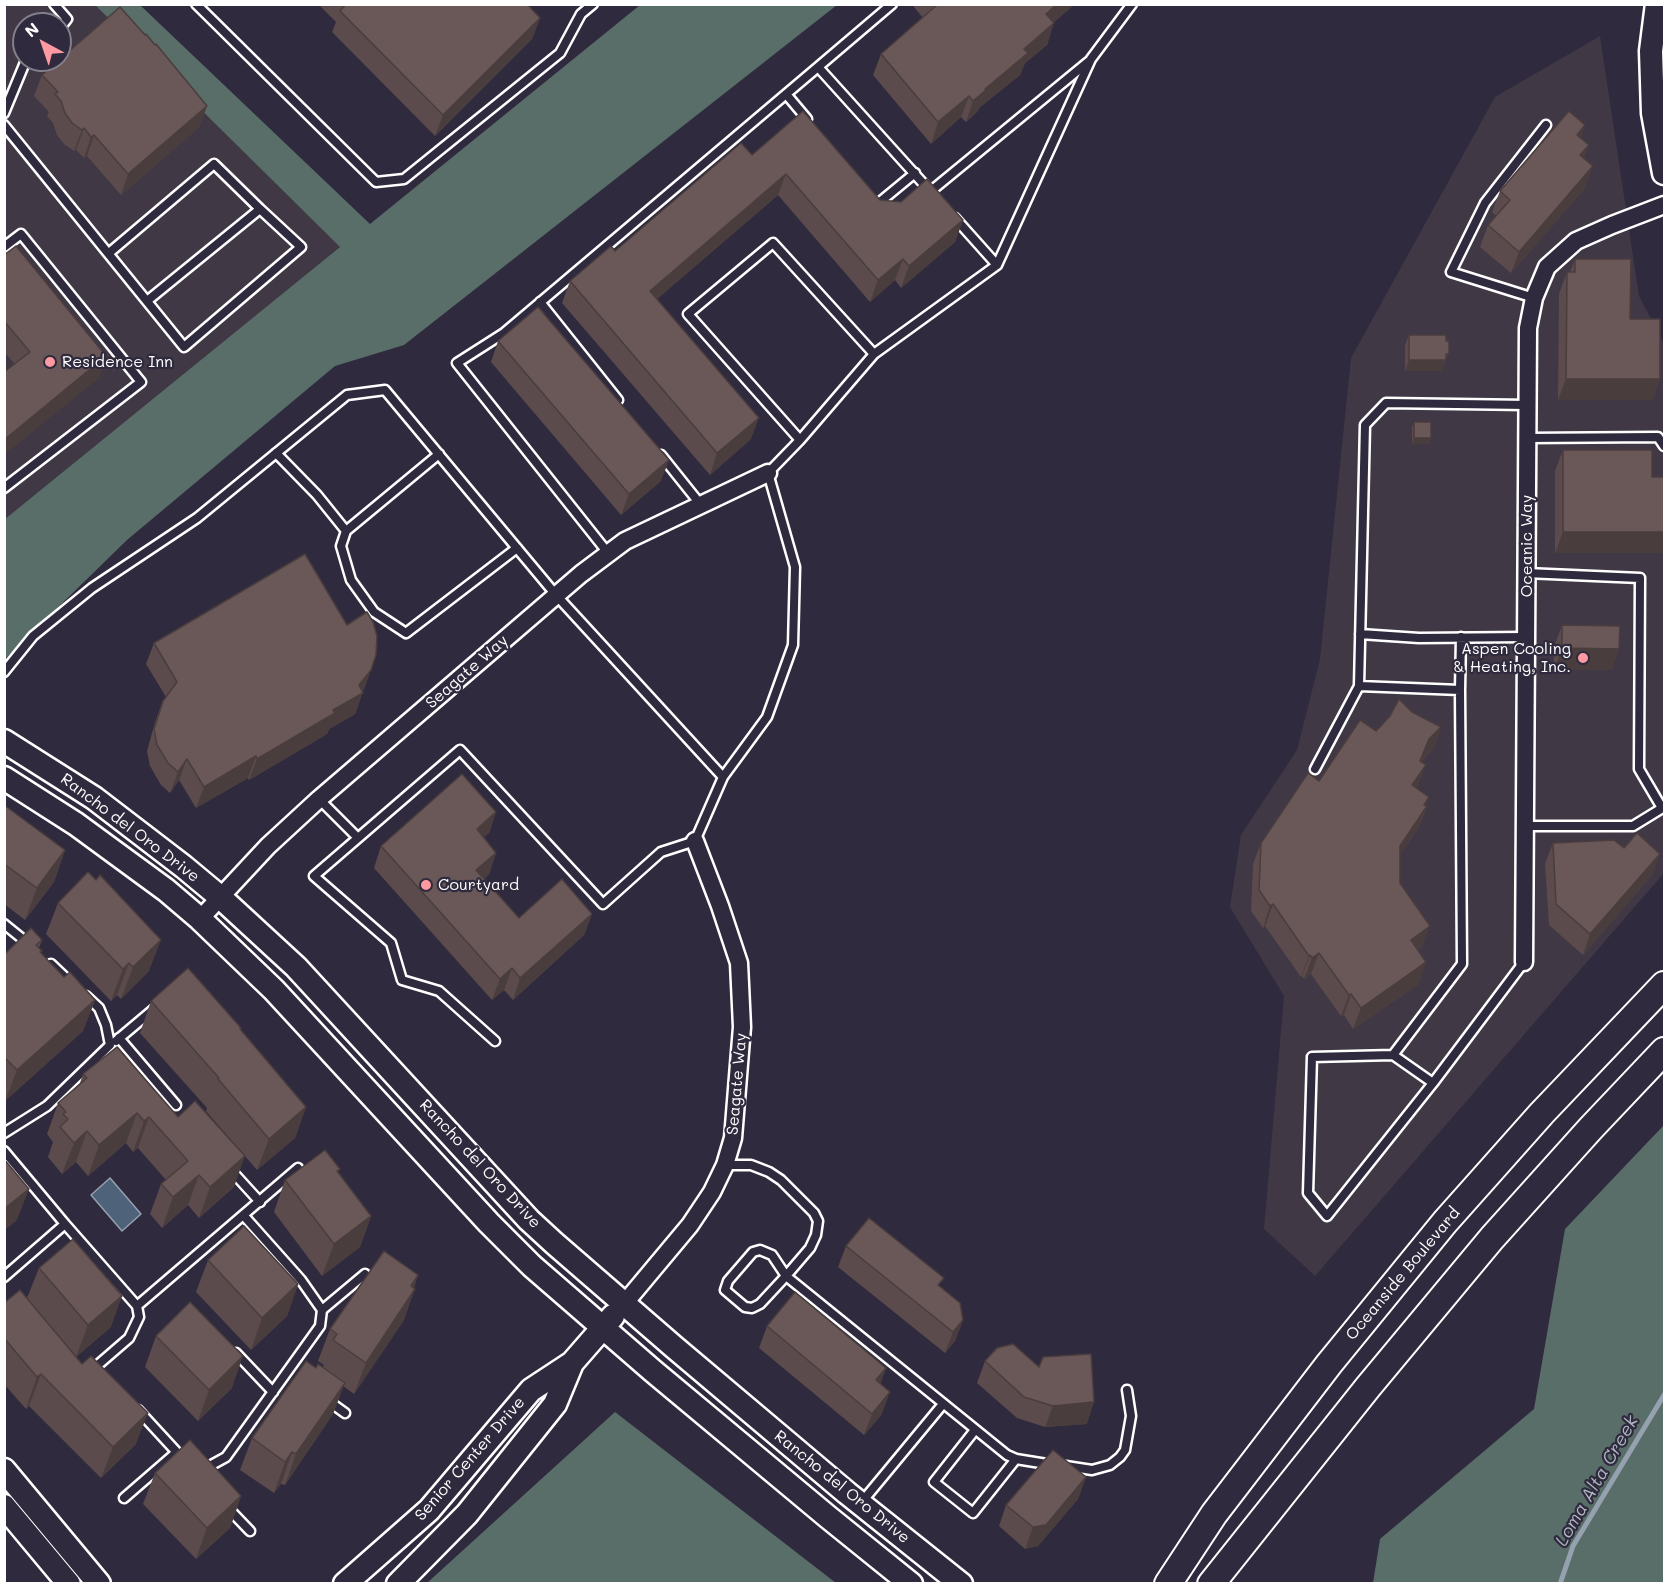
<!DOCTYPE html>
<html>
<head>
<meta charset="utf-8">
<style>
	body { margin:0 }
	#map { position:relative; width:1669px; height:1588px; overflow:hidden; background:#2f2a3d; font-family:Mali,sans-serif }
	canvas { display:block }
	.frame { position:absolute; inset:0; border:6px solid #fff; pointer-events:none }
	.north { position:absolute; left:12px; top:12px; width:60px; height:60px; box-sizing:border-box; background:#2f2a3d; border:2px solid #827f8b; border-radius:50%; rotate:320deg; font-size:16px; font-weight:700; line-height:24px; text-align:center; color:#fff }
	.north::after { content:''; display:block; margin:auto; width:21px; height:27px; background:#ff9aa2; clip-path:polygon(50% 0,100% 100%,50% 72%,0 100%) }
</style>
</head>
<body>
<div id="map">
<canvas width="1669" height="1588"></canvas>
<div class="frame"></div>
<div class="north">N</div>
</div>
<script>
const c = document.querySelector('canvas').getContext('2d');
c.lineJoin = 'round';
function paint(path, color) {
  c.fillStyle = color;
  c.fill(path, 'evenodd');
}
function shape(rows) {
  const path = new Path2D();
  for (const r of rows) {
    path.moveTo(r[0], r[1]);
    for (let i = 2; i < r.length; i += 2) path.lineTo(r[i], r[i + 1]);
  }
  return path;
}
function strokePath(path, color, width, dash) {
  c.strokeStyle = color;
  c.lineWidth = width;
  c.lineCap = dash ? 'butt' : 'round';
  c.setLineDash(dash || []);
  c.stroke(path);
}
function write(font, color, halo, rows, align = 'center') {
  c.font = font + ' Mali,sans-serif';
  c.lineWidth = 4.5;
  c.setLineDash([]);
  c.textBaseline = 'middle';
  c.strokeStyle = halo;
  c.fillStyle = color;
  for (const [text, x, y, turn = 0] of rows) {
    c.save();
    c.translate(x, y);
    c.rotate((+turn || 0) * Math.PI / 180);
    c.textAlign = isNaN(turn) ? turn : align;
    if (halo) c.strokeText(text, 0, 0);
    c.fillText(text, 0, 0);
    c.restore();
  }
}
paint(shape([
	[5,5,95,5,340,247,5,519],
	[24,24,60,24,60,60,24,60],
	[1600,36,1639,296,1664,343,1664,873,1315,1276,1264,1229,1284,996,1230,907,1241,835,1297,750,1320,659,1351,358,1495,97]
]), '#413845');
paint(shape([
	[95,5,140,5,370,224,640,5,837,5,404,345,335,366,127,540,5,659,5,519,340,247],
	[1664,1125,1664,1583,1373,1583,1380,1539,1534,1409,1565,1229],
	[615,1412,836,1583,427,1583]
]), '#596e68');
const water = shape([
	[110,1178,141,1214,122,1231,91,1195,110,1178]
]);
paint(water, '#4e6279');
strokePath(water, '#95a1af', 1.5);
strokePath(shape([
	[1560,1584,1573,1546,1664,1395]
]), '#95a1af', 5);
const lane = shape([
	[54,4,67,19,60,28],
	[196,4,376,182,404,179,560,53,581,14,593,4],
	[892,4,818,67,930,191],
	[786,94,807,119],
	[4,113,26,60],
	[4,125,184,347,301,247,260,209,147,301],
	[931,191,1088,62],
	[874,205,875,206,915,173],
	[955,218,997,265],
	[4,247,21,234,141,382,4,488],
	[109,253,214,164,260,209],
	[1534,298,1451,272,1485,203,1546,125],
	[540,302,618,400],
	[1527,438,1658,437,1664,446],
	[800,440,688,314,773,243,874,354],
	[276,453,317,495,346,531],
	[439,454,346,531,341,546,351,580,374,612,406,633,517,548],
	[661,455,701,505],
	[608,553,457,363,504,333,818,67],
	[1526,573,1640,578,1639,769,1662,808],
	[1360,634,1419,638,1526,637],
	[1461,637,1460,690,1359,686,1365,425,1386,403,1527,405],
	[4,672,33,636,92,588,197,518,347,395,385,390,556,595,723,777],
	[1460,690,1462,964,1393,1055,1312,1057,1308,1193,1327,1216,1433,1083,1524,962],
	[1315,769,1359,686],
	[319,799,358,838],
	[1525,826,1633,826,1664,807],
	[4,924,30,945],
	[51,964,72,984],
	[119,1038,176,1105],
	[116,1041,154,1009],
	[495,1041,439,991,402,980,391,943,314,876,460,750,603,904,661,852,695,841,723,777,767,717,793,645,795,567,768,473,800,440,874,354,997,265,1091,59,1132,4],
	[1393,1055,1433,1083],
	[4,1133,47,1106,110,1045,106,1025,99,1008,86,996],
	[4,1151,65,1224],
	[725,1165,751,1165,769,1172,781,1180,814,1213,818,1221,816,1235,810,1248,786,1276,760,1304,752,1308,745,1307,725,1290,728,1281,753,1252,760,1250,772,1255,786,1276,1007,1455,1016,1459,1053,1465],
	[230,1169,260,1202],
	[4,1277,65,1224,137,1306,139,1317,129,1338,92,1370],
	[137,1306,298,1168],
	[322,1310,365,1274],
	[236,1353,273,1392],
	[327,1400,345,1413],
	[138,1410,184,1460],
	[975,1430,934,1482,973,1513,1016,1459],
	[1066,1466,1092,1470,1110,1465,1120,1457,1125,1450,1131,1416,1127,1390],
	[202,1468,206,1468,226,1457,320,1326,322,1310,301,1280,244,1216],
	[124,1498,177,1452],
	[861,1503,943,1404],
	[227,1507,250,1531]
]);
const street = shape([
	[200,919,268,846,319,799,581,574,625,541,768,473],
	[1524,962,1528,328,1534,298,1547,267,1576,241,1612,225,1664,205],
	[624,1304,690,1225,712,1192,725,1165,733,1138,742,1027,739,963,720,906,695,841]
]);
const secondary = shape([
	[1657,4,1651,51,1653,113,1664,173],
	[4,741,94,798,184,867,220,897,296,967,529,1220,554,1243,674,1347,847,1493,961,1584],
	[4,778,76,824,166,890,200,919,274,990,489,1223,532,1266,653,1371,828,1517,911,1584],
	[4,1470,99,1584],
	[4,1506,69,1584],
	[345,1584,429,1510,531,1390,572,1363,613,1316],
	[398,1584,467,1514,555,1404,572,1363]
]);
const primary = shape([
	[1168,1584,1214,1514,1329,1364,1445,1222,1542,1113,1664,985],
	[1211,1584,1368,1387,1492,1238,1591,1128,1664,1051]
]);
strokePath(lane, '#fff', 13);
strokePath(street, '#fff', 21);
strokePath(secondary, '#fff', 27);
strokePath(primary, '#fff', 30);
strokePath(lane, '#2f2a3d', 8);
strokePath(street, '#2f2a3d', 16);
strokePath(secondary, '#2f2a3d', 22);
strokePath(primary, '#2f2a3d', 26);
paint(shape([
	[318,4,527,4,540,18,532,39,435,136,332,32,336,22],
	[915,4,1075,4,1054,22,1047,45,1025,63,1020,75,979,108,978,111,966,122,961,117,931,144,873,75,881,54,923,18,914,7],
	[42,75,207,106,199,127,121,195,87,156,84,158,76,150,74,151,64,144,57,135,53,123,47,116,49,112,34,96],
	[1585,125,1580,138,1584,159,1585,188,1511,273,1480,247,1488,225,1496,216,1492,212,1500,191],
	[752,155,880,200,963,220,955,242,901,288,895,280,870,302,778,195,657,299,751,439,710,475,562,303,570,281,615,251],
	[4,255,106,356,99,378,15,364,4,352],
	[1575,259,1630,319,1660,379,1652,400,1558,400,1559,294,1567,272,1570,272],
	[1409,335,1446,341,1445,365,1444,365,1442,371,1405,371,1405,345],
	[498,341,661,481,621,515,491,362],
	[1414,422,1429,444,1412,444,1412,427],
	[1563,450,1652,477,1665,477,1665,553,1555,553,1555,471],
	[347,625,376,655,355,714,329,729,327,734,249,780,248,778,196,808,179,780,170,793,161,785,150,766,147,751,155,722,163,701,166,697,146,664,154,643],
	[1562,625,1612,670,1554,670,1554,647],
	[1412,712,1441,727,1434,748,1421,762,1418,786,1417,788,1427,806,1419,827,1400,855,1400,883,1422,947,1418,950,1419,984,1353,1029,1344,1015,1341,1016,1311,974,1304,979,1302,976,1301,977,1265,926,1263,928,1251,911,1253,864,1261,843,1319,781,1376,731],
	[4,805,65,850,54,882,25,920,4,904],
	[496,812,489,833,484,837,496,853,489,874,484,879,519,918,592,914,584,935,513,1000,504,990,492,1000,374,868,381,846],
	[1553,843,1624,848,1660,854,1652,875,1583,955,1549,925,1545,864],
	[58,903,149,971,121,999,117,995,111,1001,46,934],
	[42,940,39,948,41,953,64,977,95,1000,83,1031,5,1101,4,955],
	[151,1001,240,1029,306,1107,295,1138,257,1170,206,1111,207,1108,140,1033],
	[117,1047,234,1187,199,1218,188,1205,162,1228,150,1214,161,1184,166,1180,138,1148,133,1152,126,1143,88,1176,76,1162,62,1174,48,1157,53,1142,47,1134,58,1103,79,1086,83,1074],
	[340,1169,338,1172,371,1216,360,1247,322,1276,274,1212,285,1180],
	[846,1246,941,1287,963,1320,955,1341,945,1353,838,1267],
	[208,1260,298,1284,287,1316,251,1350,196,1292],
	[39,1268,111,1327,76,1357,136,1444,101,1478,29,1406,26,1409,4,1384,4,1303,27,1298],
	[418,1275,404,1320,354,1394,343,1386,333,1414,285,1485,281,1484,274,1493,240,1470,252,1438,316,1368,323,1367,324,1365,318,1361,330,1329],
	[767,1326,886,1368,880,1384,882,1414,864,1435,759,1348],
	[156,1336,232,1388,198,1421,145,1367],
	[985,1361,1087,1424,1045,1427,1017,1418,977,1383],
	[155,1473,241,1496,230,1528,196,1559,143,1504],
	[1086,1477,1078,1499,1038,1546,1025,1549,999,1526,1006,1505]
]), '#5b4b4c');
paint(shape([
	[1057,4,1075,4,1038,35,1046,14],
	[540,18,532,39,435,136,443,115],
	[1054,23,1047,45,1025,63,1020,75,979,108,978,111,966,122,973,101,1024,49],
	[969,96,961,117,931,144,938,122],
	[207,106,199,127,121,195,128,174],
	[1585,125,1578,146,1577,135],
	[84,128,76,150,74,151,82,130],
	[94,135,87,156,84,158,91,137],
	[1589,145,1581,167,1580,155],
	[1593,166,1585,188,1511,273,1519,252],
	[786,174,778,195,642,312,650,291],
	[963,220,955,242,901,288,909,266],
	[903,259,895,280,870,302,878,280],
	[1446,354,1449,354,1442,371,1405,371,1409,360],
	[106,356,99,378,4,455,4,440],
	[1566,379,1660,379,1652,400,1558,400],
	[759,418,751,439,710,475,717,453],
	[1414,438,1431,438,1429,444,1412,444],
	[669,460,661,481,621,515,629,494],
	[1563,532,1665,532,1665,553,1555,553],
	[1562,648,1619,649,1612,670,1554,670],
	[371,670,355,714,329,729,327,734,249,780,257,759,333,710,359,685],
	[1441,727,1434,748,1422,760,1412,782,1429,739],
	[256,756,248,778,196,808,204,787],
	[187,759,179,780,170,793,178,772],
	[1426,765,1418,786,1404,806,1412,785],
	[1429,797,1419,827,1392,867,1400,846],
	[496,812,489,833,469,850,477,829],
	[65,850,54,882,25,920,37,888],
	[496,853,489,874,468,892,476,870],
	[1660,854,1652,875,1583,955,1590,934],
	[1273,904,1265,926,1263,928,1270,906],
	[592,914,584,935,513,1000,520,978],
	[1430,926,1422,947,1403,961,1411,940],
	[161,940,149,971,121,999,133,967],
	[1319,953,1311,974,1304,979,1312,958],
	[1310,955,1302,976,1301,977,1309,956],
	[1426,962,1419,984,1353,1029,1361,1008],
	[129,963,117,995,111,1001,123,969],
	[512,968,504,990,492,1000,500,979],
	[1351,994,1344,1015,1341,1016,1349,995],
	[95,1000,83,1031,5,1101,17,1070],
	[306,1107,295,1138,257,1170,269,1139],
	[137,1113,126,1143,88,1176,99,1145],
	[149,1117,138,1148,133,1152,144,1121],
	[87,1131,76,1162,62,1174,74,1143],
	[245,1156,234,1187,199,1218,210,1187],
	[199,1175,188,1205,162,1228,173,1197],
	[29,1189,17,1220,4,1231,4,1209],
	[371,1216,360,1247,322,1276,334,1244],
	[418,1275,411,1295,415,1289,404,1320,354,1394,366,1363],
	[298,1284,287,1316,251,1350,262,1318],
	[122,1296,111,1327,76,1357,88,1325],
	[963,1320,955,1341,945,1353,953,1332],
	[243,1356,232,1388,198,1421,209,1390],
	[886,1368,878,1390,876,1380],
	[41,1374,29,1406,26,1409,37,1377],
	[345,1383,333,1414,285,1485,296,1454],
	[890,1392,882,1414,864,1435,872,1414],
	[1094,1402,1087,1424,1045,1427,1053,1406],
	[148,1413,136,1444,101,1478,113,1447],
	[292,1452,281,1484,274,1493,285,1462],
	[1086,1477,1078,1499,1038,1546,1025,1549,1033,1527],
	[241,1496,230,1528,196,1559,207,1528]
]), '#4a3d3e');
const building = shape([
	[346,4,527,4,540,18,443,115,340,11,346,4],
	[938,4,1057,4,1046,14,1054,23,1024,49,1028,53,985,89,986,90,973,101,969,96,938,122,881,54,938,4],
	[120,7,145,35,146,34,155,45,156,44,207,106,128,174,94,135,91,137,84,128,82,130,72,123,65,113,61,101,55,94,58,92,42,75,59,60,60,60,60,59,120,7],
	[803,111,880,200,901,202,927,179,963,220,909,266,903,259,878,280,786,174,650,291,759,418,717,453,570,281,611,246,615,251,741,143,752,155,803,111],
	[1569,111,1585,125,1577,135,1589,145,1580,155,1593,166,1519,252,1488,225,1510,200,1500,191,1569,111],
	[16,246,106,356,4,440,4,372,30,352,4,321,4,255,16,246],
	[1575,259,1631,259,1630,319,1660,319,1660,379,1566,379,1567,272,1575,272,1575,259],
	[538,307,669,460,629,494,498,341,538,307],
	[1409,335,1446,335,1446,341,1449,341,1449,354,1446,354,1446,360,1409,360,1409,335],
	[1414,422,1431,422,1431,438,1414,438,1414,422],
	[1563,450,1652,450,1652,477,1665,477,1665,532,1563,532,1563,450],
	[305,554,347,625,367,612,373,622,377,636,376,655,371,670,359,685,363,693,333,710,335,713,257,759,256,756,204,787,187,759,178,772,168,763,157,745,154,729,163,701,177,682,154,643,305,554],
	[1562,625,1620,626,1619,649,1562,648,1562,625],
	[1399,699,1412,712,1441,727,1429,739,1420,761,1426,765,1412,785,1429,797,1424,805,1427,806,1400,846,1400,883,1430,926,1411,940,1426,962,1361,1008,1351,994,1349,995,1319,953,1312,958,1310,955,1309,956,1273,904,1270,906,1259,890,1261,843,1308,773,1319,781,1360,720,1376,731,1390,716,1399,699],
	[462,774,496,812,477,829,496,853,476,870,519,918,562,879,592,914,520,978,512,968,500,979,381,846,462,774],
	[4,805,65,850,37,888,4,864,4,805],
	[1637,833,1660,854,1590,934,1556,904,1553,843,1614,840,1624,848,1637,833],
	[88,872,96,880,100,875,161,940,133,967,129,963,123,969,58,903,88,872],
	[31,928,42,940,36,945,42,951,40,952,64,977,70,972,95,1000,17,1070,4,1057,4,955,31,928],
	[188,968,241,1028,240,1029,306,1107,269,1139,218,1079,219,1078,151,1001,188,968],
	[117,1047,178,1117,195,1101,245,1156,210,1187,199,1175,173,1197,161,1184,188,1161,149,1117,144,1121,137,1113,99,1145,87,1131,74,1143,60,1127,68,1119,63,1114,66,1112,58,1103,87,1078,83,1074,117,1047],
	[325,1150,340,1169,337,1171,371,1216,334,1244,285,1180,325,1150],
	[4,1159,29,1189,4,1209,4,1159],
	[869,1218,944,1278,938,1285,960,1303,963,1320,953,1332,846,1246,869,1218],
	[244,1226,298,1284,262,1318,208,1260,244,1226],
	[73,1239,122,1296,88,1325,39,1268,73,1239],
	[384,1251,418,1275,411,1286,415,1289,366,1363,333,1340,337,1334,330,1329,384,1251],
	[20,1290,82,1364,91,1356,148,1413,113,1447,41,1374,37,1377,4,1338,4,1303,20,1290],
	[795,1292,886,1368,876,1380,890,1392,872,1414,767,1326,795,1292],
	[190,1302,243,1356,209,1390,156,1336,190,1302],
	[1013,1344,1039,1367,1043,1357,1091,1354,1094,1402,1053,1406,1024,1397,985,1361,997,1348,1013,1344],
	[306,1361,316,1368,318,1364,345,1383,296,1454,292,1452,285,1462,252,1438,306,1361],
	[190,1440,241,1496,207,1528,155,1473,190,1440],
	[1053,1450,1086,1477,1046,1525,1033,1527,1006,1505,1053,1450]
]);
paint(building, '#6a5758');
strokePath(building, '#4a3d3e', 1.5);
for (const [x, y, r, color] of [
	[50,362,6,"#ff9aa2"],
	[1583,658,6,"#ff9aa2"],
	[426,885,6,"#ff9aa2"]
]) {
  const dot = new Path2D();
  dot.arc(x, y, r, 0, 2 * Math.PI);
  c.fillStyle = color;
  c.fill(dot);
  strokePath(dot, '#2f2a3d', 2);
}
write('16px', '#fff', '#2f2a3d', [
	["Residence Inn",62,362],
	["Aspen Cooling",1571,649,"right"],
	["& Heating, Inc.",1571,667,"right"],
	["Courtyard",438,885]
], 'left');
write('16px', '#fff', '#2f2a3d', [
	["Oceanic Way",1527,546,-90],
	["Seagate Way",467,672,-41],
	["Rancho del Oro Drive",130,828,37],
	["Seagate Way",737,1084,-85],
	["Rancho del Oro Drive",480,1164,47],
	["Oceanside Boulevard",1403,1274,-50],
	["Senior Center Drive",470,1459,-49],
	["Rancho del Oro Drive",842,1487,39]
]);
write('italic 18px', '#afb8c3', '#2f2a3d', [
	["Loma Alta Creek",1597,1481,-60]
]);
</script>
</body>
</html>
